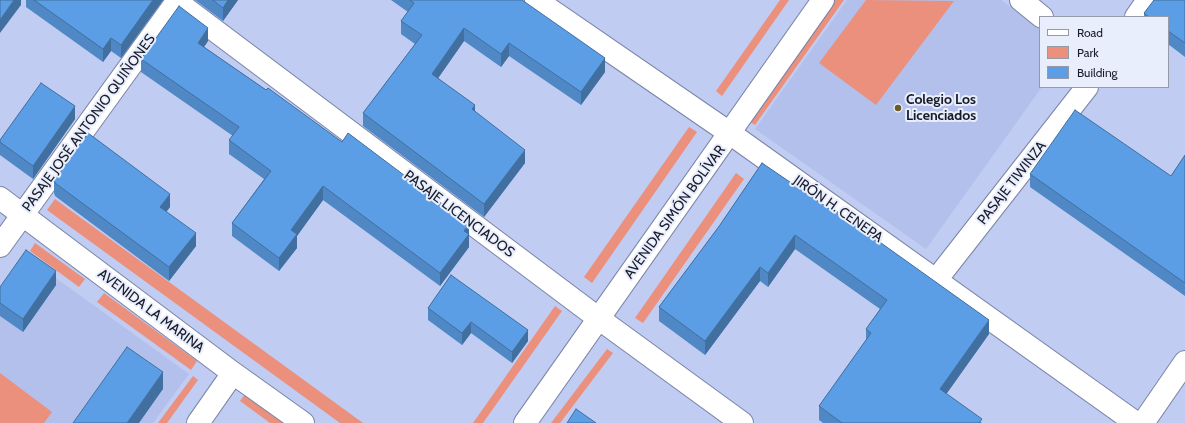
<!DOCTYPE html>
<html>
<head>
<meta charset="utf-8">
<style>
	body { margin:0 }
	#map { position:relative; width:1185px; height:423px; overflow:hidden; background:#c0ccf2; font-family:Cabin,sans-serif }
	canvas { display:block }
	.legend { position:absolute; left:1039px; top:16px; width:130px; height:72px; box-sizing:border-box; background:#e9eefd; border:1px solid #959aa8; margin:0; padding:5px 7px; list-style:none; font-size:12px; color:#181b29 }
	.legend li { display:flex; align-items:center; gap:8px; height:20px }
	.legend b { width:20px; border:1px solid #959aa8 }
</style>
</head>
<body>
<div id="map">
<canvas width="1185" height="423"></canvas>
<ul class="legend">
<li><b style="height:5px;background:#fff"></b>Road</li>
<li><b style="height:11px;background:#ec907e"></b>Park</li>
<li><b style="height:11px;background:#5c9ee5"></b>Building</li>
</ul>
</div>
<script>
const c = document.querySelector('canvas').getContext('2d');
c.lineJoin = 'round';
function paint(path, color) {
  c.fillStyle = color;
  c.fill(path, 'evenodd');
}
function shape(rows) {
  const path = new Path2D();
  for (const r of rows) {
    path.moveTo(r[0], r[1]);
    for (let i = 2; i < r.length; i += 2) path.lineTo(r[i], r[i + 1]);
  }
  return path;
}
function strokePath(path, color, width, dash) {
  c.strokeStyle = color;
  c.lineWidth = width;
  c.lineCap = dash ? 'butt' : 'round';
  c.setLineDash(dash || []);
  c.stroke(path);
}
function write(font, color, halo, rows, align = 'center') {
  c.font = font + ' Cabin,sans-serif';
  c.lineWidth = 4;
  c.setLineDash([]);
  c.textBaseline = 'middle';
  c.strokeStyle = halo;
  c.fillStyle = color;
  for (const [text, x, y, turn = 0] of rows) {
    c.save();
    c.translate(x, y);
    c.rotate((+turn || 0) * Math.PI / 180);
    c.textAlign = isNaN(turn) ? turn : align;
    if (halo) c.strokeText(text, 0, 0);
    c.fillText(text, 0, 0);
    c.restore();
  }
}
paint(shape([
	[847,0,1001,0,1040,28,1040,87,1042,87,926,249,755,129],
	[24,255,189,374,153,423,0,423,0,288]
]), '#b2c0eb');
paint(shape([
	[780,0,789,0,722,96,716,91],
	[828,0,844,0,755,125,744,118],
	[866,0,954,1,876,105,819,63],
	[689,127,697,132,592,283,584,277],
	[736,173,744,179,643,323,635,318],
	[55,199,363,423,340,423,47,210],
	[35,243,85,279,79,287,30,251],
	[104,293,197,361,191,370,97,302],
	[555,306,562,311,483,423,473,423],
	[607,349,613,353,560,423,551,423],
	[0,373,52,412,44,423,0,423],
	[193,376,198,380,167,423,158,423],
	[248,390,293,423,270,423,240,401]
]), '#ec907e');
const minor = shape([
	[536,0,731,134,1136,423],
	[1021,0,1042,17],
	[177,2,598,318,742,423],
	[1136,17,1148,0],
	[0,198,233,373,303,423],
	[0,246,178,0],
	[936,280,1087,87],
	[198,423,233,373],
	[525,423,823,0],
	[1143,423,1185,362]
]);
strokePath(minor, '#7984a7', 24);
strokePath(minor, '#fff', 22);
paint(shape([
	[26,0,163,0,121,58,111,51,103,62,26,7],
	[195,0,238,0,223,21],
	[391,0,522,0,605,72,581,105,509,56,501,67,464,41,438,78,475,111,525,163,484,217,363,126,363,113,415,44,401,34,401,21,408,12],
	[1185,0,1185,57,1168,44,1168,17,1144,17,1144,13],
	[208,41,204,47,342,142,469,224,469,247,440,286,323,200,297,236,297,248,279,271,232,236,232,223,264,179,229,154,229,140,233,136,141,72,141,59],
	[75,119,33,179,0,155,0,140],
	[1185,155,1185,296,1030,187,1030,174,1171,176],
	[762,163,989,334,946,394,982,423,823,423,819,420,819,406,866,340,866,329,880,309,795,249,768,287,760,281,705,355,659,321,659,307,720,225],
	[54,180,170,207,166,212,196,246,169,281,55,196,54,193],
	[451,275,528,341,512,363,471,333,462,345,428,320,428,308],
	[56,285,23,332,0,316,0,287]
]), '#4f88c5');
paint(shape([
	[14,0,21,0,21,5,0,33,0,20],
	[153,0,163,0,121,58,121,45],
	[228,0,238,0,223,21,223,8],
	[208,28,208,41,198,56,198,43],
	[464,28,464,41,432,87,432,74],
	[111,38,111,51,103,62,103,49],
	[509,43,509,56,501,67,501,54],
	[605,58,605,72,581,105,581,92],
	[475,105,475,119,472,109],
	[75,106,75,119,33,179,33,166],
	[525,150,525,163,484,217,484,204],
	[323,186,323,200,297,236,297,248,279,271,279,258,291,230],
	[170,194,170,207,160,220,160,207],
	[469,224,469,247,440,286,440,273,464,231],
	[196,233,196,246,169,281,169,267],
	[795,235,795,249,768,287,768,273],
	[760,267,760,281,705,355,705,341],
	[56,271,56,285,23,332,23,319],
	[989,320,989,334,940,403,940,389],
	[471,322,471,333,462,345,462,333],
	[528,330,528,341,512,363,512,352],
	[163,372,163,389,139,423,127,423]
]), '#406fa0');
const building = shape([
	[0,0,14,0,0,20,0,0],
	[34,0,153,0,121,45,111,38,103,49,34,0],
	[213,0,228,0,223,8,213,0],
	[410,0,522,0,605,58,581,92,509,43,501,54,464,28,432,74,475,105,472,109,525,150,484,204,363,113,422,35,401,21,414,3,410,0],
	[1154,0,1185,0,1185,43,1168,31,1168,17,1149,17,1144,13,1154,0],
	[179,6,208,28,198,43,266,90,268,88,342,142,348,133,469,224,464,231,469,234,440,273,323,186,291,230,297,234,279,258,232,223,271,171,229,140,239,127,141,59,179,6],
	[41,83,75,106,33,166,0,142,0,140,41,83],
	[1075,110,1171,176,1185,155,1185,283,1030,174,1075,110],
	[88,133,170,194,160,207,196,233,169,267,55,183,54,180,88,133],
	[762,163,831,210,832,208,989,320,940,389,982,419,979,423,842,423,819,406,871,333,866,329,887,300,795,235,768,273,760,267,705,341,659,307,720,225,762,163],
	[26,250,56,271,23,319,0,303,0,287,26,250],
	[451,275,528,330,512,352,471,322,462,333,428,308,451,275],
	[127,347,163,372,127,423,73,423,127,347],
	[576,409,596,423,567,423,576,409]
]);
paint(building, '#5c9ee5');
strokePath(building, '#406fa0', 1);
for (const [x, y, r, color] of [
	[898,108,4,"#6c5c2a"]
]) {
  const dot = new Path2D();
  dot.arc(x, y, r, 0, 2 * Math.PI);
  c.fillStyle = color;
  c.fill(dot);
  strokePath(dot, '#e9eefd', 1.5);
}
write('bold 14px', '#181b29', '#e9eefd', [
	["Colegio Los",906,100],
	["Licenciados",906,116]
], 'left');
write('14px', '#181b29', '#e9eefd', [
	["PASAJE JOSÉ ANTONIO QUIÑONES",89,123,-54],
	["PASAJE TIWINZA",1012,183,-52],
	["JIRÓN H. CENEPA",838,209,35],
	["AVENIDA SIMÓN BOLÍVAR",675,212,-54],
	["PASAJE LICENCIADOS",459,214,37],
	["AVENIDA LA MARINA",151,311,37]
]);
</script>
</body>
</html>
